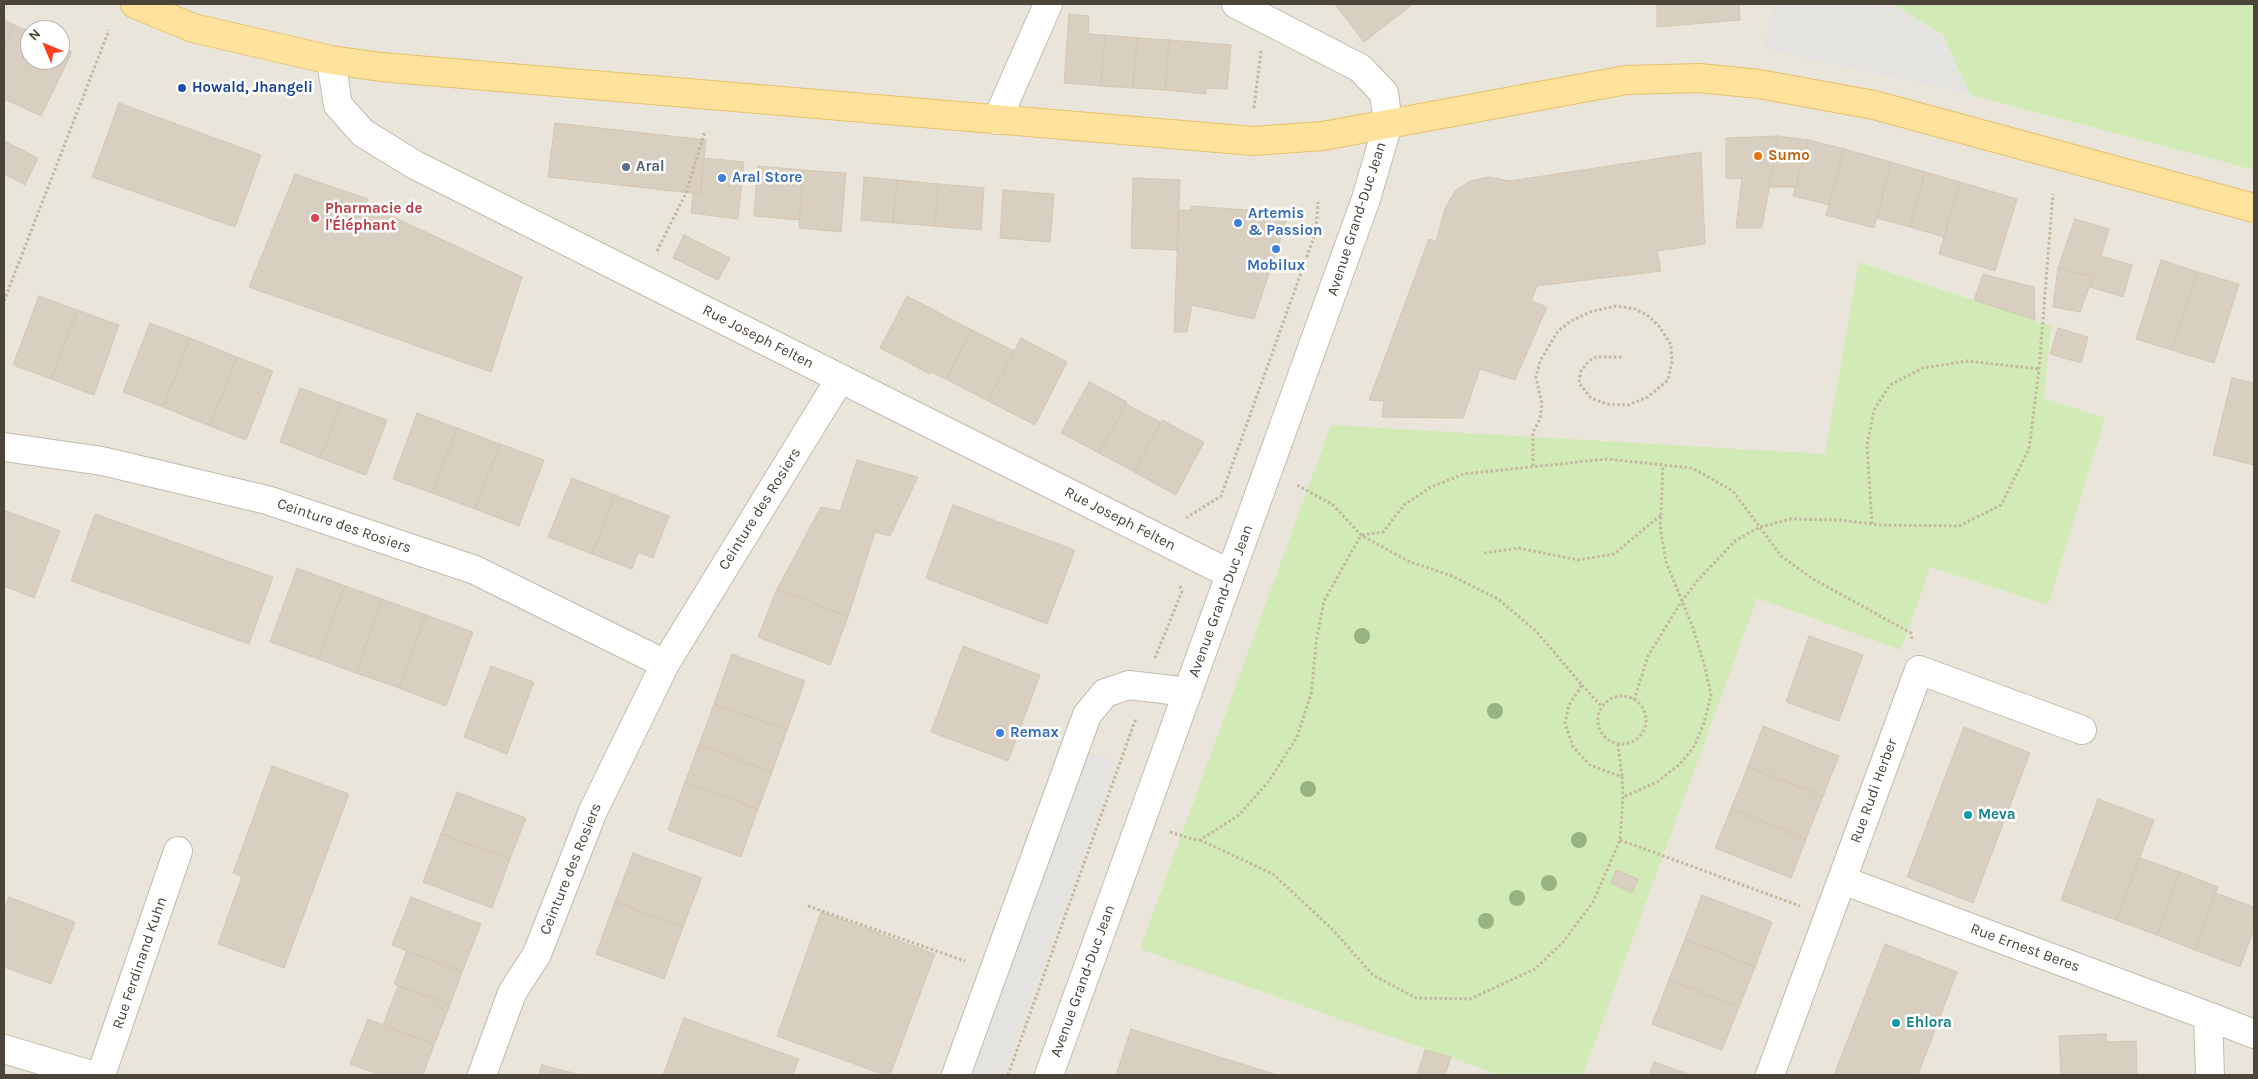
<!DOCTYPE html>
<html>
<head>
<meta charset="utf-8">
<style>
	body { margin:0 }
	#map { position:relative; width:2258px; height:1079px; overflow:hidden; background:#f6f3ec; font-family:Karla,sans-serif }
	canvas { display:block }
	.frame { position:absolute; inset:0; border:5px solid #4b4439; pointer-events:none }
	.north { position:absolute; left:20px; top:20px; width:50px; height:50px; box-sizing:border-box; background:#fff; border:1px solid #b7b4b0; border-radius:50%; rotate:315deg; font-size:14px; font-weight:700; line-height:20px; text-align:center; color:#4b4439 }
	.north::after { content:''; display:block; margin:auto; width:18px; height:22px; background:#fc3f1d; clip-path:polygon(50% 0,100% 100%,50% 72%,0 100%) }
</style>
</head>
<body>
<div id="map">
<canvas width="2258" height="1079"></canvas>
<div class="frame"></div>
<div class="north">N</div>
</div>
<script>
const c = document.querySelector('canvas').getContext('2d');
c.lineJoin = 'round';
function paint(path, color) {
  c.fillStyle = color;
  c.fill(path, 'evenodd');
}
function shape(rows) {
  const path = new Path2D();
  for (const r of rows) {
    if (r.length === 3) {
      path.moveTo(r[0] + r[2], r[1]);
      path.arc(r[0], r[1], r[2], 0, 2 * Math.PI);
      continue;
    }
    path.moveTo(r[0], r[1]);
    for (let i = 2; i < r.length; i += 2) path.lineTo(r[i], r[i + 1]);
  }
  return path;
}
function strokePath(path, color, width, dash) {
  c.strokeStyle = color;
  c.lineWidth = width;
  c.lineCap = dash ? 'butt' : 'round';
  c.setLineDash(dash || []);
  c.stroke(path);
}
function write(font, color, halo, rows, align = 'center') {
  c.font = font + ' Karla,sans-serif';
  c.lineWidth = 5;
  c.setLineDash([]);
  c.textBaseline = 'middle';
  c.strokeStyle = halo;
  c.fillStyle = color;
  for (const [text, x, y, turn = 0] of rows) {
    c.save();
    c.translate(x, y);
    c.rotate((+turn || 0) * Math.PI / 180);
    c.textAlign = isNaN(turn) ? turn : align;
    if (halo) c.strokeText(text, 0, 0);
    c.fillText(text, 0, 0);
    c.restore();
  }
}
paint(shape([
	[4,4,1773,4,1765,49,1970,95,2254,170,2254,1075,4,1075],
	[30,30,60,30,60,60,30,60]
]), '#eae5da');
paint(shape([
	[1892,4,2254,4,2254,170,1970,95,1943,35],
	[1859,262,2051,326,2044,398,2105,418,2048,605,1930,567,1901,650,1757,598,1583,1075,1500,1075,1140,949,1331,425,1825,454]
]), '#d2eab5');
paint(shape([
	[1773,4,1892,4,1943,35,1970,95,1764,49],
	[1090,752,1118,762,1003,1075,972,1075]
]), '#e5e3e0');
const building = shape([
	[1335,4,1413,4,1364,42,1335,4],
	[1657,4,1739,4,1740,20,1657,27,1657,4],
	[1069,14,1089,16,1088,34,1105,35,1101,86,1064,83,1069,14],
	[4,20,14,25,4,48,4,20],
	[14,25,30,32,30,60,60,60,60,46,72,52,41,116,4,99,4,48,14,25],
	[1105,35,1137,38,1133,88,1101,86,1105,35],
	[1137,38,1169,40,1165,90,1133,88,1137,38],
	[1169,40,1231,45,1227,89,1206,88,1206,94,1165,90,1169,40],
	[119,103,261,155,235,227,92,177,119,103],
	[555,123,706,140,700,194,548,177,555,123],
	[1778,136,1762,228,1736,228,1742,179,1726,178,1726,138,1778,136],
	[1778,136,1808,140,1796,187,1768,187,1778,136],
	[1808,140,1844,149,1829,205,1793,196,1808,140],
	[4,141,38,158,25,185,4,174,4,141],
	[1844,149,1891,162,1874,228,1826,215,1844,149],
	[1701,152,1705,244,1657,251,1661,271,1537,286,1531,301,1547,307,1515,380,1480,369,1463,418,1382,417,1384,401,1369,400,1429,239,1436,241,1445,209,1455,191,1470,181,1489,177,1510,181,1701,152],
	[704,158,744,162,738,219,691,213,693,194,700,194,704,158],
	[1891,162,1925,172,1910,227,1877,218,1891,162],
	[758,166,803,170,799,220,754,216,758,166],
	[803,170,846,173,841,232,799,228,803,170],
	[1925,172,1960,182,1944,237,1910,227,1925,172],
	[295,174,368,199,366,204,522,277,491,372,249,287,295,174],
	[864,177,897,180,893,223,861,220,864,177],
	[1133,178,1180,180,1177,250,1131,248,1133,178],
	[897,180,938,184,935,226,893,223,897,180],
	[1960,182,2017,199,1995,271,1939,254,1960,182],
	[938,184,984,188,981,230,935,226,938,184],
	[1003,190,1054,194,1050,242,1000,238,1003,190],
	[1191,206,1289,213,1254,319,1192,305,1187,332,1174,332,1179,210,1191,210,1191,206],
	[2075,219,2109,229,2101,256,2132,265,2123,297,2090,287,2093,277,2058,268,2075,219],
	[684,235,730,258,718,280,673,258,684,235],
	[2161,260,2198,272,2172,350,2136,339,2161,260],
	[2058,268,2093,277,2080,312,2053,307,2058,268],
	[2198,272,2239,284,2214,363,2172,350,2198,272],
	[1983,274,2034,287,2035,320,1974,300,1983,274],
	[39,296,77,310,51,379,13,365,39,296],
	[907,296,972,330,946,379,931,372,930,374,880,348,907,296],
	[77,310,119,325,94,395,51,379,77,310],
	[150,323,190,338,163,407,123,392,150,323],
	[2058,328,2088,337,2081,363,2050,354,2058,328],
	[972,330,1014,351,988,401,946,379,972,330],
	[190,338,237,357,210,426,163,407,190,338],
	[1021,338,1067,362,1035,425,988,401,1021,338],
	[237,357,273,371,246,440,210,426,237,357],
	[2232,378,2254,383,2254,465,2213,455,2232,378],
	[1089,382,1127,402,1099,453,1061,433,1089,382],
	[300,388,341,403,320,458,280,442,300,388],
	[341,403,387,420,366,475,320,458,341,403],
	[1126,404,1160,422,1134,472,1099,453,1126,404],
	[417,413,457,428,432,493,393,479,417,413],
	[1162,420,1204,442,1176,495,1134,472,1162,420],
	[457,428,500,444,475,509,432,493,457,428],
	[500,444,544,460,519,526,475,509,500,444],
	[857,460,918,477,890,536,875,532,848,617,777,589,821,507,840,511,857,460],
	[572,478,615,495,592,554,548,537,572,478],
	[615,495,669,516,653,558,638,552,632,569,592,554,615,495],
	[953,505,1075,550,1047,624,926,578,953,505],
	[4,510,60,531,34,598,4,586,4,510],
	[95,514,273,577,249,644,71,581,95,514],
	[297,568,345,586,318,659,270,642,297,568],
	[345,586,382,599,356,673,318,659,345,586],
	[777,589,848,617,830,665,758,637,777,589],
	[382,599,426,615,399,688,356,673,382,599],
	[426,615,473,632,446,706,399,688,426,615],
	[1809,636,1863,655,1839,721,1786,702,1809,636],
	[963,646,1040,675,1008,761,931,732,963,646],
	[732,654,805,681,787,730,714,704,732,654],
	[491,666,534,682,507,754,464,737,491,666],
	[714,704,787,730,772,772,699,745,714,704],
	[1763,726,1839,756,1823,796,1748,767,1763,726],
	[1964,727,2030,753,1973,903,1907,877,1964,727],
	[699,745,772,772,758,809,685,782,699,745],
	[272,766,349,794,284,968,218,944,242,876,233,873,272,766],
	[1748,767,1823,796,1806,839,1731,809,1748,767],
	[685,782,758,809,741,857,668,830,685,782],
	[457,792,526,818,510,859,441,834,457,792],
	[2098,799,2154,820,2116,920,2061,900,2098,799],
	[1731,809,1806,839,1791,878,1715,848,1731,809],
	[441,834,510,859,492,908,423,882,441,834],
	[633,853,702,878,683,927,615,902,633,853],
	[2140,858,2180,872,2157,935,2116,920,2140,858],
	[1616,870,1638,879,1632,893,1611,883,1616,870],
	[2180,872,2218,887,2195,950,2157,935,2180,872],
	[2216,893,2254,907,2254,929,2240,967,2195,950,2216,893],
	[1702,895,1772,922,1755,967,1685,939,1702,895],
	[9,897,75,922,51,984,4,967,4,909,9,897],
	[411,897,481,924,462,972,392,945,411,897],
	[615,902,683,927,664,979,596,954,615,902],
	[821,912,935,954,890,1075,885,1075,777,1036,821,912],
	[1685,939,1755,967,1739,1007,1669,980,1685,939],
	[1885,944,1957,972,1918,1075,1834,1075,1885,944],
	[407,951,462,972,450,1005,394,984,407,951],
	[1669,980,1739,1007,1722,1050,1652,1024,1669,980],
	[398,986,450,1005,434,1045,383,1025,398,986],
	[684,1018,799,1059,793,1075,663,1075,684,1018],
	[368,1019,434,1045,423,1075,380,1075,350,1064,368,1019],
	[1131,1029,1277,1075,1116,1075,1131,1029],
	[2106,1034,2106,1042,2136,1041,2137,1075,2061,1075,2059,1036,2106,1034],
	[1425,1050,1451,1057,1445,1075,1417,1075,1425,1050],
	[1654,1062,1691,1075,1649,1075,1654,1062],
	[542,1065,581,1075,539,1075,542,1065]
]);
paint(building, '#d8cfc1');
strokePath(building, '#d3c7b4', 1);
const minor = shape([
	[331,60,338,105,363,133,415,165,1230,574],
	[997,120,1048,4],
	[4,447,102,461,267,500,475,570,665,664],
	[1842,880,2208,1016,2210,1075],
	[2208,1016,2254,1034],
	[4,1049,91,1075],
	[101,1075,178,851],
	[482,1075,512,993,537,954,593,811,665,664,840,379],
	[956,1075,1087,715,1105,693,1129,685,1188,692],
	[1049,1075,1366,199,1388,124,1384,93,1360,68,1236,4],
	[1770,1075,1919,670,2082,730]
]);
const primary = shape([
	[135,4,193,28,331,60,381,67,1253,141,1323,136,1626,80,1699,78,1759,84,1874,105,2254,208]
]);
strokePath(minor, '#c2bbae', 30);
strokePath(primary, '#e6c16a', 30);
strokePath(shape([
	[1254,108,1261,51],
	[657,251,686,193,705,131],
	[4,301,109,30],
	[1533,466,1533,432,1540,419,1542,404,1536,377,1540,361,1558,331,1571,321,1590,312,1616,306,1635,309,1647,315,1659,326,1671,345,1672,361,1668,380,1648,397,1628,405,1607,404,1591,398,1579,383,1581,371,1589,361,1596,357,1622,357],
	[1661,515,1663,465],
	[1186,518,1221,496,1316,231,1318,202],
	[1872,524,1867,446,1874,410,1890,385,1923,368,1967,361,2039,369],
	[1362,535,1383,532,1404,505,1431,487,1464,474,1607,459,1692,468,1733,491,1781,556,1813,579,1911,633,1912,640],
	[1484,553,1519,548,1578,560,1614,554,1661,515,1660,526,1666,562,1693,628,1705,667,1711,695,1704,723,1695,745,1680,764,1657,782,1623,797],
	[1155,658,1182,591,1179,585],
	[1582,685,1602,707],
	[1622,720,24],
	[1634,700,1648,656,1681,602,1698,580,1736,540,1760,527,1791,519,1839,520,1881,525,1959,526,2001,505,2029,449,2039,369,2053,194],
	[1618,744,1622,777],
	[1170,832,1192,839,1200,840,1239,815,1269,781,1297,737,1311,694,1317,637,1324,601,1361,535],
	[1200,840,1273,874,1331,928,1373,975,1416,998,1470,999,1535,969,1563,942,1593,902,1620,840,1623,797,1622,777,1590,765,1573,747,1565,723,1569,705,1582,685,1537,632,1498,599,1452,576,1408,561,1361,535,1332,504,1295,484],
	[1620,840,1800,906],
	[808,906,965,961],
	[1008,1075,1136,718]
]), '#c4b79f', 3, [2.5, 2.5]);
strokePath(minor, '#fff', 28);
strokePath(primary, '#ffe39c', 28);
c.fillStyle = '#97b381';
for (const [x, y] of [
	[1362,636],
	[1495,711],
	[1308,789],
	[1579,840],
	[1549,883],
	[1517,898],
	[1486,921]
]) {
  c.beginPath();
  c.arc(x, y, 8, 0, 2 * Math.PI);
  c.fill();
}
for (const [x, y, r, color] of [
	[182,88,5,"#1a4fb4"],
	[1758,156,5,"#e8710a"],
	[626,167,5,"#5c6f8a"],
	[722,178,5,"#3f7fe0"],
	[315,218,5,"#e0444e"],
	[1238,223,5,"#3f7fe0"],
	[1276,249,5,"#3f7fe0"],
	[1000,733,5,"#3f7fe0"],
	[1968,815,5,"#0f9aa8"],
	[1896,1023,5,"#0f9aa8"]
]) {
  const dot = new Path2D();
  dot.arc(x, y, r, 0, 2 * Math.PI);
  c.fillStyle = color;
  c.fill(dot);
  strokePath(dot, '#fff', 2);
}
write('bold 15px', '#164399', '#fff', [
	["Howald, Jhangeli",192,88]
], 'left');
write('bold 15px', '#c56008', '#fff', [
	["Sumo",1768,156]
], 'left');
write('bold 15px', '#4e5e75', '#fff', [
	["Aral",636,167]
], 'left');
write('bold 15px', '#366cbe', '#fff', [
	["Aral Store",732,178],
	["Artemis",1248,214],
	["& Passion",1248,231],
	["Mobilux",1276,266,"center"],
	["Remax",1010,733]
], 'left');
write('bold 15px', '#be3a42', '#fff', [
	["Pharmacie de",325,209],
	["l'Éléphant",325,226]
], 'left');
write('15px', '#4b4439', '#fff', [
	["Avenue Grand-Duc Jean",1357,219,-72],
	["Rue Joseph Felten",758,337,27],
	["Ceinture des Rosiers",760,509,-58],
	["Rue Joseph Felten",1120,519,27],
	["Ceinture des Rosiers",344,526,19],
	["Avenue Grand-Duc Jean",1221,601,-70],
	["Rue Rudi Herber",1874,791,-70],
	["Ceinture des Rosiers",571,869,-68],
	["Rue Ernest Beres",2025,948,20],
	["Rue Ferdinand Kuhn",140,963,-71],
	["Avenue Grand-Duc Jean",1083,981,-70]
]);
write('bold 15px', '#0d838f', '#fff', [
	["Meva",1978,815],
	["Ehlora",1906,1023]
], 'left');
</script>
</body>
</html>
